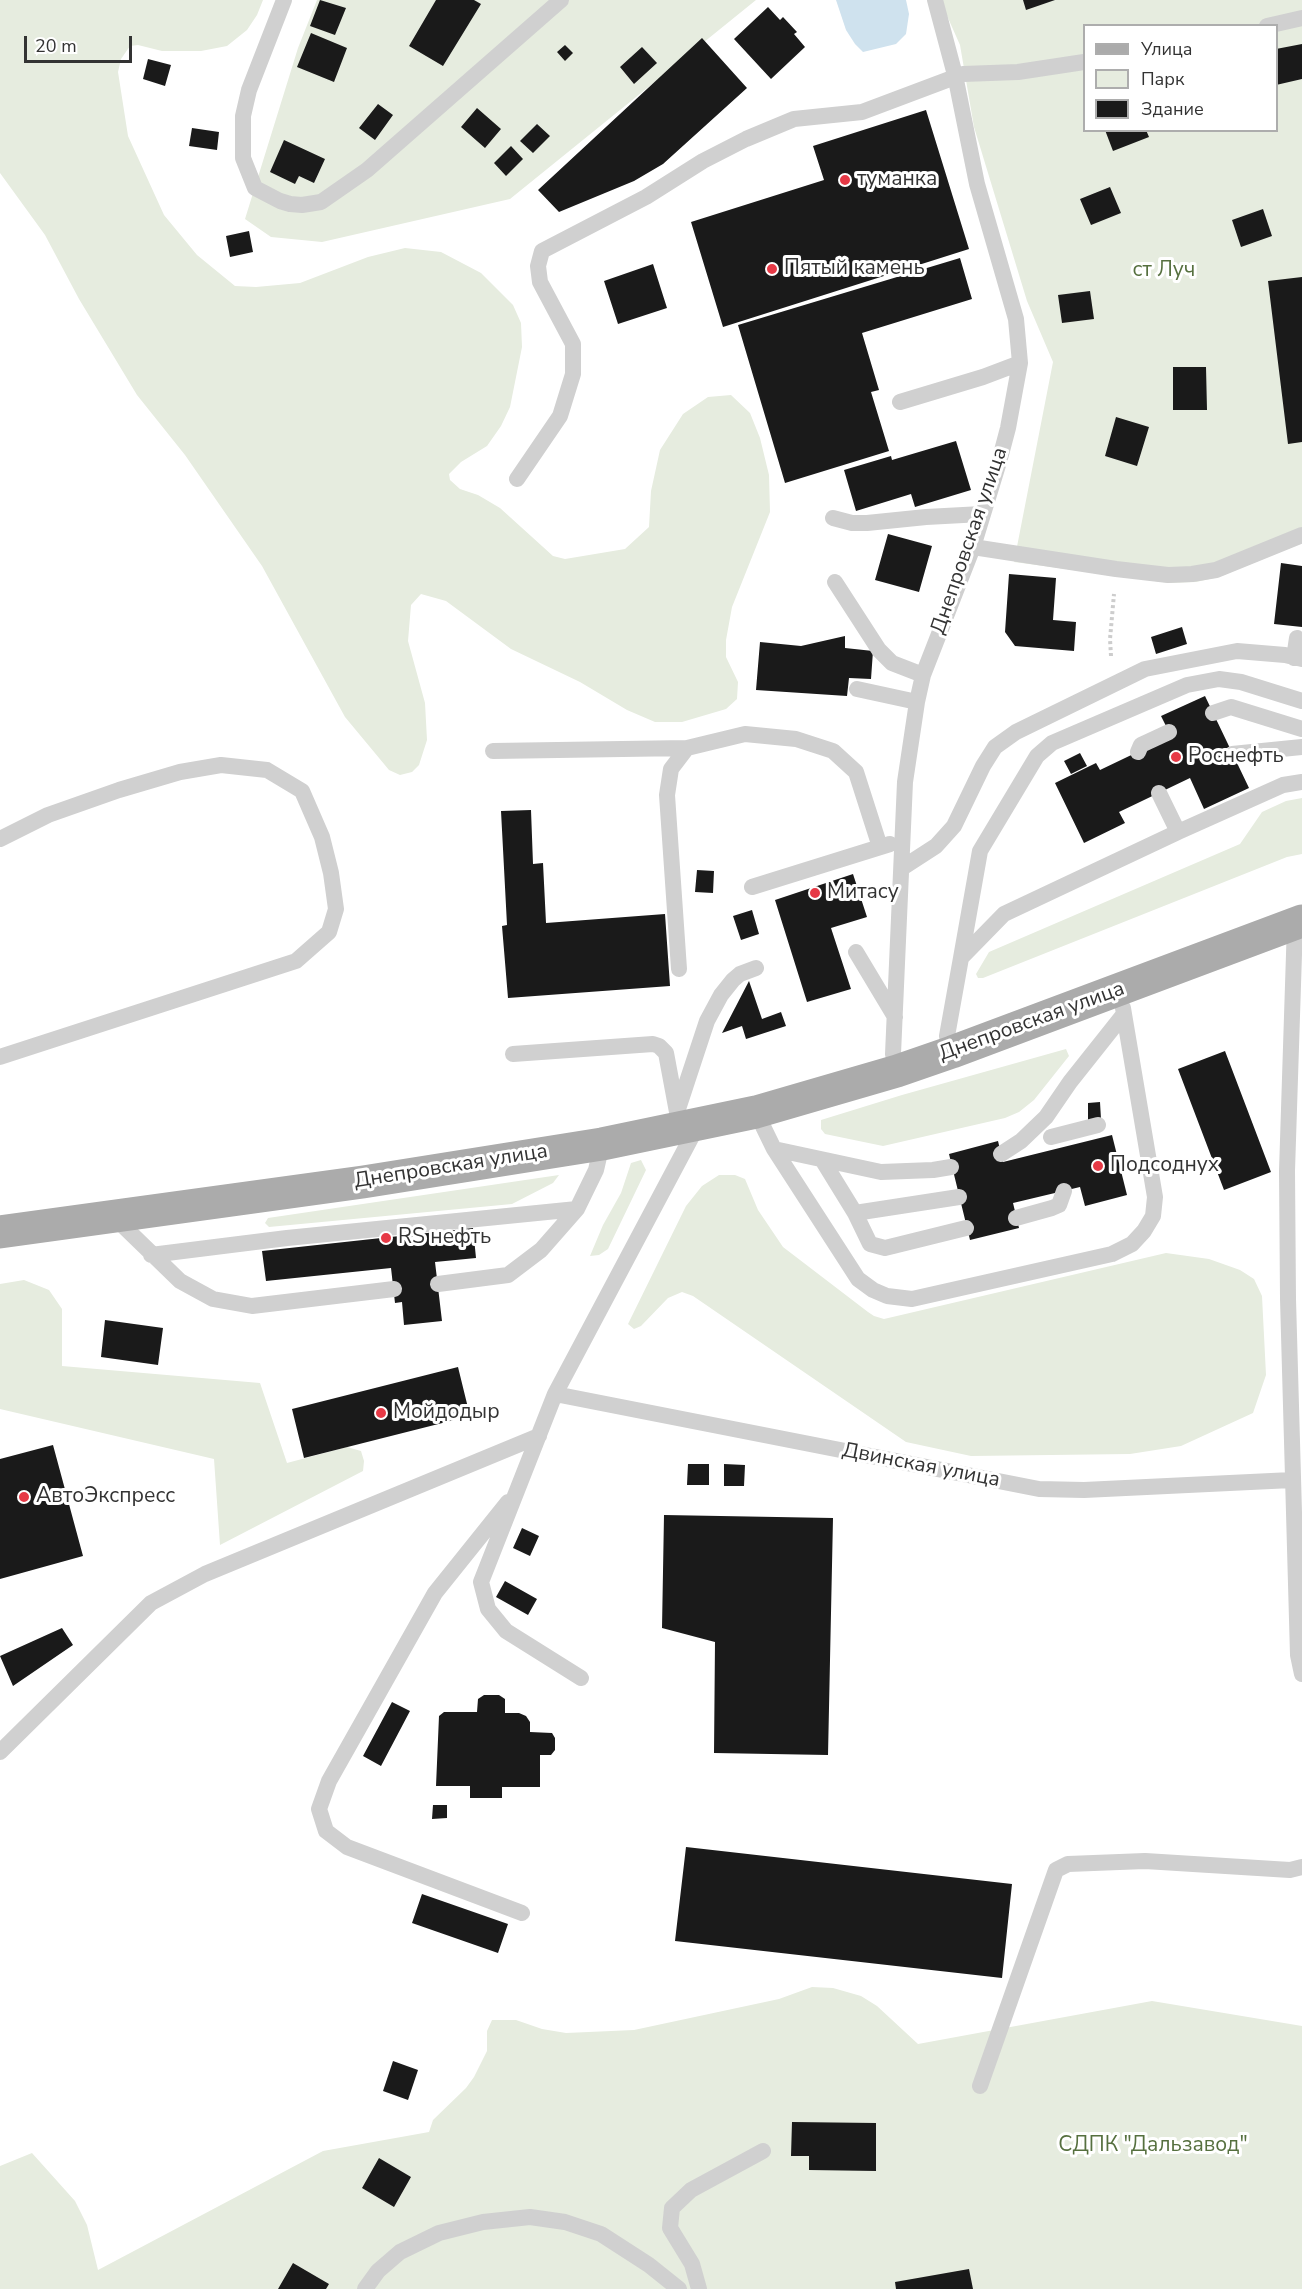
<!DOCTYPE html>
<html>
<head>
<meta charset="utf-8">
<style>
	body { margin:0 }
	#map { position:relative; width:1302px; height:2289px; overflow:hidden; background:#fff; font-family:"Nunito Sans",sans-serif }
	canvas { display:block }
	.legend { position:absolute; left:1083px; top:24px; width:195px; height:108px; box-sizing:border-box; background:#fff; border:2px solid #adadad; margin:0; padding:8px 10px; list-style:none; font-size:18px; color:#333 }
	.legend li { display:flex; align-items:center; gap:12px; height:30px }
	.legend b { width:30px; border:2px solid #adadad }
	.scale { position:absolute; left:24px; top:36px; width:108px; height:27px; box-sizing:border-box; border:3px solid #333; border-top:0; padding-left:8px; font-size:18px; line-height:21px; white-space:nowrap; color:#333; -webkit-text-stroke:4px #fff; paint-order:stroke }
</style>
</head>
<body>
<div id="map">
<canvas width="1302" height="2289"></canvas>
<ul class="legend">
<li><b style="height:8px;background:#ababab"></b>Улица</li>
<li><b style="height:16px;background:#e6ecdf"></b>Парк</li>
<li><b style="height:16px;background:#1a1a1a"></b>Здание</li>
</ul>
<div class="scale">20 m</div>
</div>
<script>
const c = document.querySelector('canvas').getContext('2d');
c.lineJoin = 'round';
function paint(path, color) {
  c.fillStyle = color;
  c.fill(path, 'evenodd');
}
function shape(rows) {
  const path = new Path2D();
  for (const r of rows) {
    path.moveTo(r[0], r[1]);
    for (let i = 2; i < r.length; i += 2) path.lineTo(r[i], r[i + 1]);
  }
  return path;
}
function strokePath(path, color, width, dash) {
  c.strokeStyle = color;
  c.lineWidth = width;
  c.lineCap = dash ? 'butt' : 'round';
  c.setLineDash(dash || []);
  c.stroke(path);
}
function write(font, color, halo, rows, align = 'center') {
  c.font = font + ' "Nunito Sans",sans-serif';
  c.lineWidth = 6;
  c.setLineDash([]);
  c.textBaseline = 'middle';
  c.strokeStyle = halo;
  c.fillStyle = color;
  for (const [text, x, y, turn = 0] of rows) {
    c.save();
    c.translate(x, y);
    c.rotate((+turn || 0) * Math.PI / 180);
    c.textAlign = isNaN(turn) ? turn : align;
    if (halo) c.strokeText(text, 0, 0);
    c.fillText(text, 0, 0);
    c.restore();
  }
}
paint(shape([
	[0,0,263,0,257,15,247,30,227,46,201,51,162,51,138,45,130,46,121,59,118,72,128,136,164,215,197,255,235,286,256,287,300,283,368,257,405,248,441,252,481,273,513,305,521,323,522,347,510,407,501,426,487,446,461,462,449,474,450,480,460,489,478,495,500,508,553,556,565,559,625,549,649,527,651,491,660,450,683,414,708,397,731,395,750,413,760,438,769,475,770,512,732,607,726,640,726,657,738,682,737,699,726,709,682,722,655,722,627,710,580,682,511,649,446,601,421,594,411,605,408,641,425,703,427,740,419,765,412,772,400,775,389,770,345,717,262,566,185,455,137,395,79,299,45,235,0,173],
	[317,0,756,0,510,199,322,242,271,237,245,219,298,48],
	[940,0,1302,0,1302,543,1219,577,1196,582,1170,583,1014,562,1053,362,1027,301,974,127,960,45],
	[1084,26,1276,26,1276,130,1084,130],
	[1302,798,1302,854,1287,857,983,978,978,978,976,974,989,952,1240,844,1262,812,1286,801],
	[1066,1049,1069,1056,1034,1100,1019,1112,1005,1118,883,1146,825,1134,821,1129,821,1120,902,1095],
	[641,1160,646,1170,608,1249,599,1255,590,1256,603,1225,621,1193,631,1163],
	[559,1175,553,1183,512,1204,269,1227,265,1223,268,1218],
	[719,1175,735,1175,745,1179,758,1210,783,1247,868,1312,874,1316,884,1319,1166,1253,1209,1259,1240,1270,1254,1279,1262,1296,1266,1375,1253,1413,1181,1446,1130,1454,971,1456,906,1442,693,1296,682,1292,668,1298,641,1326,634,1329,628,1324,686,1206,702,1186],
	[24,1280,49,1290,62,1309,62,1366,260,1383,287,1463,347,1447,361,1451,364,1461,363,1471,220,1545,214,1459,0,1409,0,1284],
	[812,1987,833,1988,861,1996,877,2006,918,2044,1152,2001,1302,2026,1302,2289,0,2289,0,2166,32,2153,75,2201,87,2225,98,2270,323,2151,429,2132,433,2120,466,2088,474,2077,487,2051,487,2031,492,2020,516,2020,542,2029,566,2033,634,2030,779,1999]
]), '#e6ecdf');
paint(shape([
	[836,0,906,0,909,14,906,34,896,44,863,52,855,44,846,30]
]), '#cfe2ee');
paint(shape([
	[320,0,346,8,335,35,310,26],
	[436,0,474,0,481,4,443,66,409,46],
	[1023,0,1055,0,1026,10],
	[768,7,780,20,783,17,797,32,794,34,805,47,771,79,734,39],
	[311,33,347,48,334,82,297,67],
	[702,38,747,88,663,164,634,181,559,212,538,190],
	[1302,44,1302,79,1276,85,1276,49],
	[565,45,573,53,565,61,557,52],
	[642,47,657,63,634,84,620,67],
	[148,59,171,65,165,86,143,79],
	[378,104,393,115,375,140,359,128],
	[477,108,501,129,485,148,461,127],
	[926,110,969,249,723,327,691,222,824,180,813,146],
	[537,124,550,136,533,153,520,141],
	[192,128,219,132,217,150,189,146],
	[1105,130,1146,130,1149,137,1113,151],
	[284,140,325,159,314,183,299,176,295,184,270,172],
	[511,146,523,159,506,176,494,163],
	[1110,187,1121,213,1091,225,1080,199],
	[1263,209,1272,236,1241,247,1232,220],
	[249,231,253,252,230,257,226,236],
	[960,258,972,299,862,333,879,390,871,392,889,451,785,483,738,325],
	[653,264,667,308,618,324,604,281],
	[1302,277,1302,442,1288,444,1268,281],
	[1090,291,1094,319,1062,323,1058,295],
	[1173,367,1206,367,1207,410,1173,410],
	[1116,417,1149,427,1137,466,1105,456],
	[956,441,971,490,915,507,911,494,856,511,844,470,891,456,892,460],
	[888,534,932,546,919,592,875,580],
	[1281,563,1302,566,1302,627,1274,624],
	[1009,574,1056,578,1053,620,1076,622,1074,651,1015,646,1005,632],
	[1182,627,1187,644,1156,654,1151,637],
	[845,636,845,648,873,651,871,679,849,678,847,696,756,690,760,642,801,646],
	[1205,696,1249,788,1204,809,1190,778,1119,812,1125,823,1084,843,1055,783,1096,763,1100,770,1171,736,1161,716],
	[1080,753,1087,766,1071,774,1064,761],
	[531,810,533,864,543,863,546,923,665,914,670,986,508,998,502,926,507,925,501,811],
	[697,870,714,871,713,893,695,892],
	[853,874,867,917,831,928,851,989,807,1002,775,900],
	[752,910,759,934,741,940,733,916],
	[749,981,762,1019,781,1012,786,1026,746,1039,742,1026,722,1033],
	[1225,1051,1271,1172,1224,1190,1178,1069],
	[1100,1102,1101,1119,1088,1120,1088,1103],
	[1112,1135,1127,1195,1085,1206,1080,1187,1013,1203,1019,1228,970,1240,949,1154,998,1141,1003,1162],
	[473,1228,476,1258,435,1262,442,1321,404,1325,402,1302,395,1303,391,1268,266,1281,262,1251],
	[105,1320,163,1328,158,1365,101,1357],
	[458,1367,470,1416,304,1458,292,1409],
	[53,1445,83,1556,0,1579,0,1459],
	[688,1464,709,1464,709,1485,687,1485],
	[724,1464,745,1465,744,1486,724,1486],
	[664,1515,833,1518,828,1755,714,1753,715,1642,662,1628],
	[522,1528,539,1536,530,1556,513,1548],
	[505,1581,537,1599,528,1615,496,1597],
	[62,1628,73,1645,13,1686,0,1656],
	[484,1695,499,1695,505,1699,505,1713,519,1713,526,1716,530,1722,530,1732,552,1733,555,1738,555,1750,551,1755,540,1755,540,1787,502,1787,502,1798,470,1798,470,1786,436,1786,439,1716,444,1712,477,1712,478,1699],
	[392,1702,410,1711,381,1766,363,1756],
	[433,1805,447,1805,447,1818,432,1819],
	[686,1847,1012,1884,1002,1978,675,1941],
	[422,1894,508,1924,498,1953,412,1923],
	[393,2061,418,2070,408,2100,383,2091],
	[792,2122,876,2123,876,2171,809,2170,809,2156,791,2156],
	[379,2158,411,2177,394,2207,362,2188],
	[293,2263,329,2284,326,2289,278,2289],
	[969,2269,973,2289,896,2289,895,2282]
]), '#1a1a1a');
strokePath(shape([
	[1111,656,1110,639,1114,594]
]), '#cdcdcd', 4, [3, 3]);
strokePath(shape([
	[284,0,249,90,243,116,243,158,255,188,280,201,290,204,302,205,321,202,367,170,561,0],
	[1267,26,1302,18],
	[900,402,983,377,1020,363],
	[517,479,560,416,573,374,573,344,540,282,538,266,542,251,646,197,703,161,746,139,794,119,862,112,963,74,1018,72,1084,62],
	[833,518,852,523,867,523,926,517,982,514],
	[973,547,1116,569,1168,575,1192,574,1216,570,1302,535],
	[835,582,879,650,892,663,923,675],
	[1294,658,1297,638],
	[857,689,917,702],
	[1213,713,1231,707,1302,729],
	[493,751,687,748,745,734,796,739,833,751,856,772,880,847],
	[1138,752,1141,745,1169,732],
	[1232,754,1302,747],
	[1178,832,1283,785,1302,782],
	[0,839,48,815,119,790,180,772,221,765,267,770,302,791,322,837,331,873,336,909,329,932,296,961,0,1057],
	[902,868,936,846,954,826,983,766,995,747,1016,732,1145,669,1237,651,1285,655,1302,659],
	[752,887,890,844],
	[1295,923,1287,1171,1288,1299,1298,1655,1302,1674],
	[856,952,895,1017],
	[961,958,980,851,1037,756,1052,743,1187,685,1219,679,1241,682,1302,701],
	[679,969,667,795,671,769,687,748],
	[952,1052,947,1036,961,958,1004,914,1178,832,1159,793],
	[513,1054,653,1044,659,1046,666,1053,677,1112,707,1021,721,995,733,980,740,974,756,968],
	[897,1071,893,1054,905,782,917,702,923,675,973,547,999,462,1008,428,1020,363,1016,319,977,184,955,75,935,0],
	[756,1112,774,1149,881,1172,933,1170,951,1167],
	[1051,1137,1098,1125],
	[774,1149,858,1279,873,1290,887,1296,912,1299,1112,1254,1132,1244,1144,1231,1153,1216,1155,1197,1124,1014],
	[1001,1154,1021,1141,1046,1117,1070,1082,1124,1014,1123,1008],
	[823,1161,855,1213,870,1244,885,1248,966,1228],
	[855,1213,959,1197],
	[113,1216,180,1281,213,1299,252,1306,394,1289],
	[1016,1218,1052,1208,1059,1205,1064,1191],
	[151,1255,287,1238,577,1209],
	[438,1284,508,1275,541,1250,577,1209,596,1170,602,1144],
	[555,1394,1039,1489,1084,1490,1292,1480],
	[508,1502,435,1593,329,1781,319,1809,326,1831,347,1847,522,1913],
	[581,1678,506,1631,488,1609,481,1582,555,1394,699,1123],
	[0,1752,151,1603,205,1574,539,1436],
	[980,2086,1056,1870,1068,1864,1145,1861,1290,1870,1302,1867],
	[365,2289,378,2271,400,2252,439,2233,483,2222,530,2217,565,2222,601,2234,649,2265,679,2289],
	[699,2289,692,2264,670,2228,672,2208,691,2190,763,2151]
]), '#d0d0d0', 16);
strokePath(shape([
	[0,1232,363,1182,602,1144,756,1112,897,1071,952,1052,1302,921]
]), '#ababab', 33);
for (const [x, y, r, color] of [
	[845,180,6,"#e63946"],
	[772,269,6,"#e63946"],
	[1176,757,6,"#e63946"],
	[815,893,6,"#e63946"],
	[1098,1166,6,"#e63946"],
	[386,1238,6,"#e63946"],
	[381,1413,6,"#e63946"],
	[24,1497,6,"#e63946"]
]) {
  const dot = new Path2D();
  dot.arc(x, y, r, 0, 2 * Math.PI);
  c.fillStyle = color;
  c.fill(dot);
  strokePath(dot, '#fff', 2);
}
write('21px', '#333', '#fff', [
	["туманка",857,180],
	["Пятый камень",784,269],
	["Роснефть",1188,757],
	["Митасу",827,893],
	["Подсоднух",1110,1166],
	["RS нефть",398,1238],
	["Мойдодыр",393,1413],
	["АвтоЭкспресс",36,1497]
], 'left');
write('21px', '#56703f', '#fff', [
	["ст Луч",1164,271],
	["СДПК \"Дальзавод\"",1153,2146]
]);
write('21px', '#333', '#fff', [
	["Днепровская улица",970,541,-71],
	["Днепровская улица",1032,1022,-20],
	["Днепровская улица",451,1167,-9],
	["Двинская улица",921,1466,11]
]);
</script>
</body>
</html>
